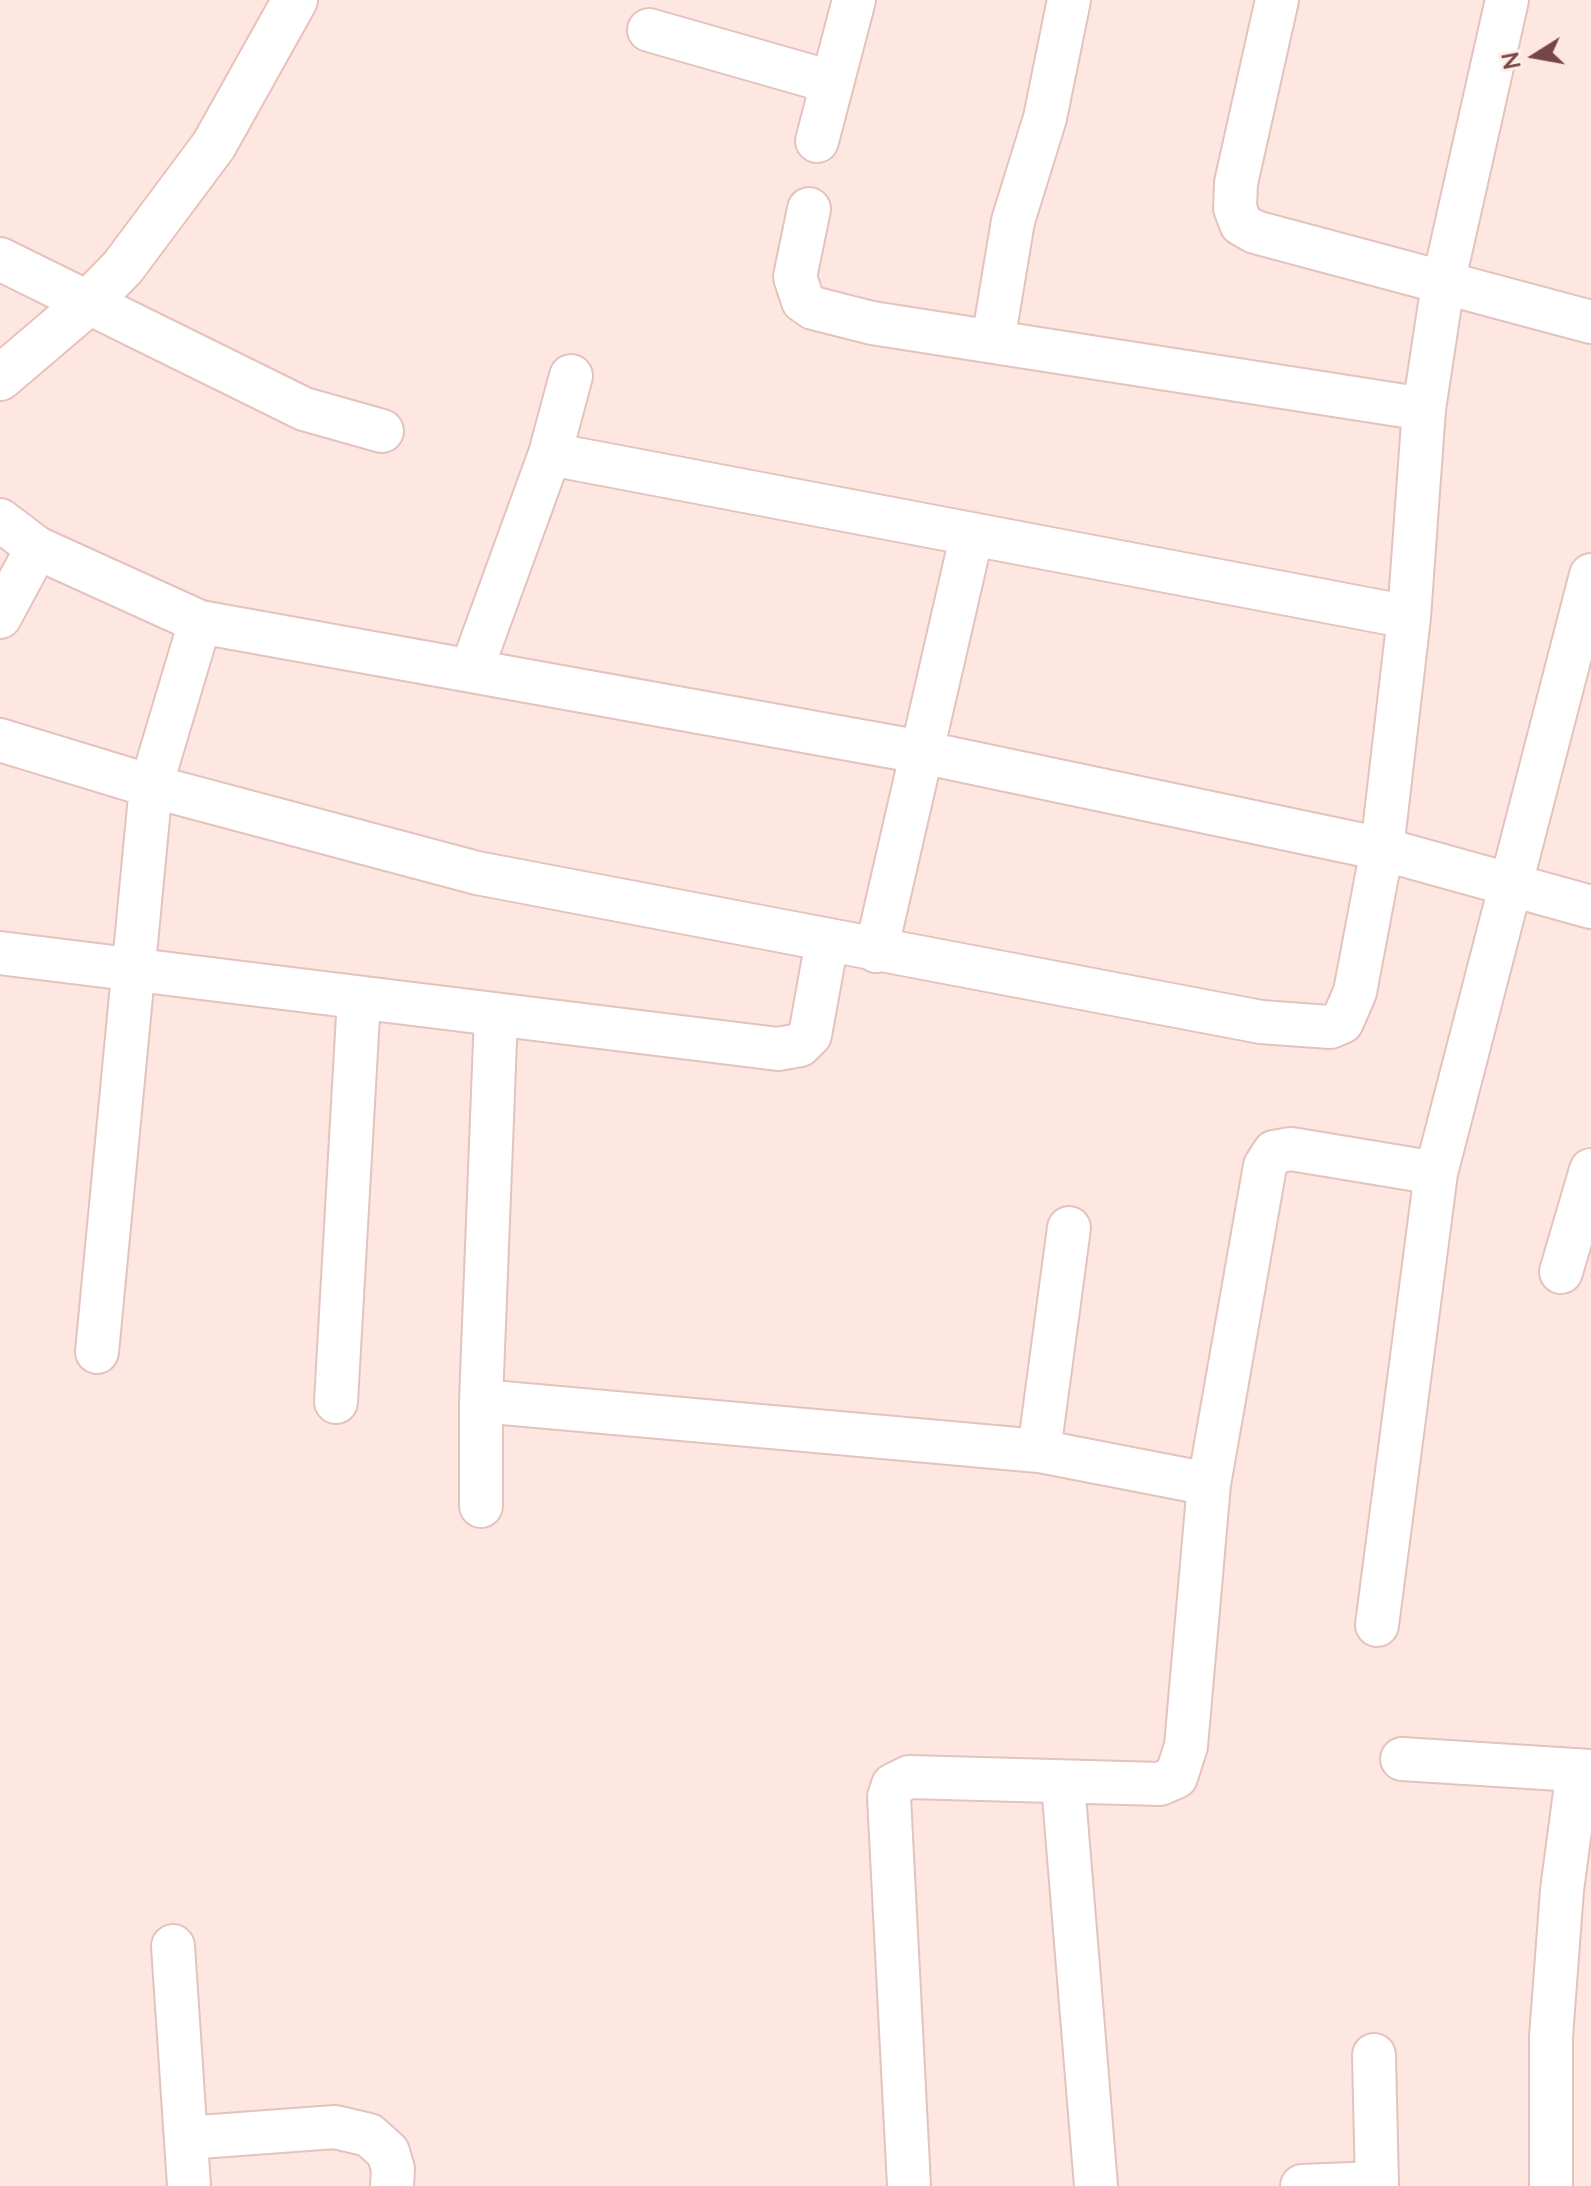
<!DOCTYPE html>
<html>
<head>
<meta charset="utf-8">
<style>
	body { margin:0 }
	#map { position:relative; width:1591px; height:2186px; overflow:hidden; background:#fee7e0; font-family:Lato,sans-serif }
	canvas { display:block }
	.north { position:absolute; left:1495px; top:16px; width:80px; height:80px; -webkit-text-stroke:6px #ffede7; paint-order:stroke; rotate:259deg; font-size:22px; font-weight:700; line-height:32px; text-align:center; color:#764646 }
	.north::after { content:''; display:block; margin:auto; width:28px; height:36px; background:#764646; clip-path:polygon(50% 0,100% 100%,50% 72%,0 100%) }
</style>
</head>
<body>
<div id="map">
<canvas width="1591" height="2186"></canvas>
<div class="north">N</div>
</div>
<script>
const c = document.querySelector('canvas').getContext('2d');
c.lineJoin = 'round';
function shape(rows) {
  const path = new Path2D();
  for (const r of rows) {
    path.moveTo(r[0], r[1]);
    for (let i = 2; i < r.length; i += 2) path.lineTo(r[i], r[i + 1]);
  }
  return path;
}
function strokePath(path, color, width, dash) {
  c.strokeStyle = color;
  c.lineWidth = width;
  c.lineCap = dash ? 'butt' : 'round';
  c.setLineDash(dash || []);
  c.stroke(path);
}
const street = shape([
	[1277,0,1236,183,1235,208,1241,224,1255,232,1591,322],
	[649,30,831,82],
	[817,141,854,0],
	[809,209,795,277,803,301,813,308,872,323,1424,409],
	[0,259,304,409,382,431],
	[993,341,1013,221,1045,118,1069,0],
	[550,454,1409,617],
	[0,520,37,548,200,622,921,752,1382,849,1591,907],
	[0,617,37,548],
	[472,668,550,454,571,376],
	[0,740,151,786,477,873,1261,1022,1330,1027,1342,1022,1355,992,1382,849,1409,617,1424,409,1443,284,1507,0],
	[876,951,972,534],
	[0,953,778,1049,800,1045,810,1035,827,941],
	[1561,1272,1591,1170],
	[97,1352,151,786,200,622],
	[481,1401,1039,1451,1209,1484],
	[336,1402,359,998],
	[1039,1451,1069,1228],
	[481,1506,481,1401,496,1015],
	[1377,1625,1436,1173,1591,575],
	[1402,1759,1591,1771],
	[1063,1784,1096,2186],
	[173,1946,189,2186],
	[1374,2055,1377,2186],
	[186,2138,335,2127,369,2135,388,2152,393,2169,392,2186],
	[909,2186,889,1797,893,1785,909,1777,1160,1784,1176,1777,1186,1746,1209,1484,1265,1166,1274,1152,1291,1149,1436,1173],
	[1302,2186,1377,2183],
	[1551,2186,1551,2037,1562,1890,1578,1770]
]);
const secondary = shape([
	[0,378,88,303,123,267,214,145,295,0]
]);
strokePath(street, '#e4c2be', 46);
strokePath(secondary, '#eac0bb', 48);
strokePath(street, '#fff', 42);
strokePath(secondary, '#fff', 44);
</script>
</body>
</html>
